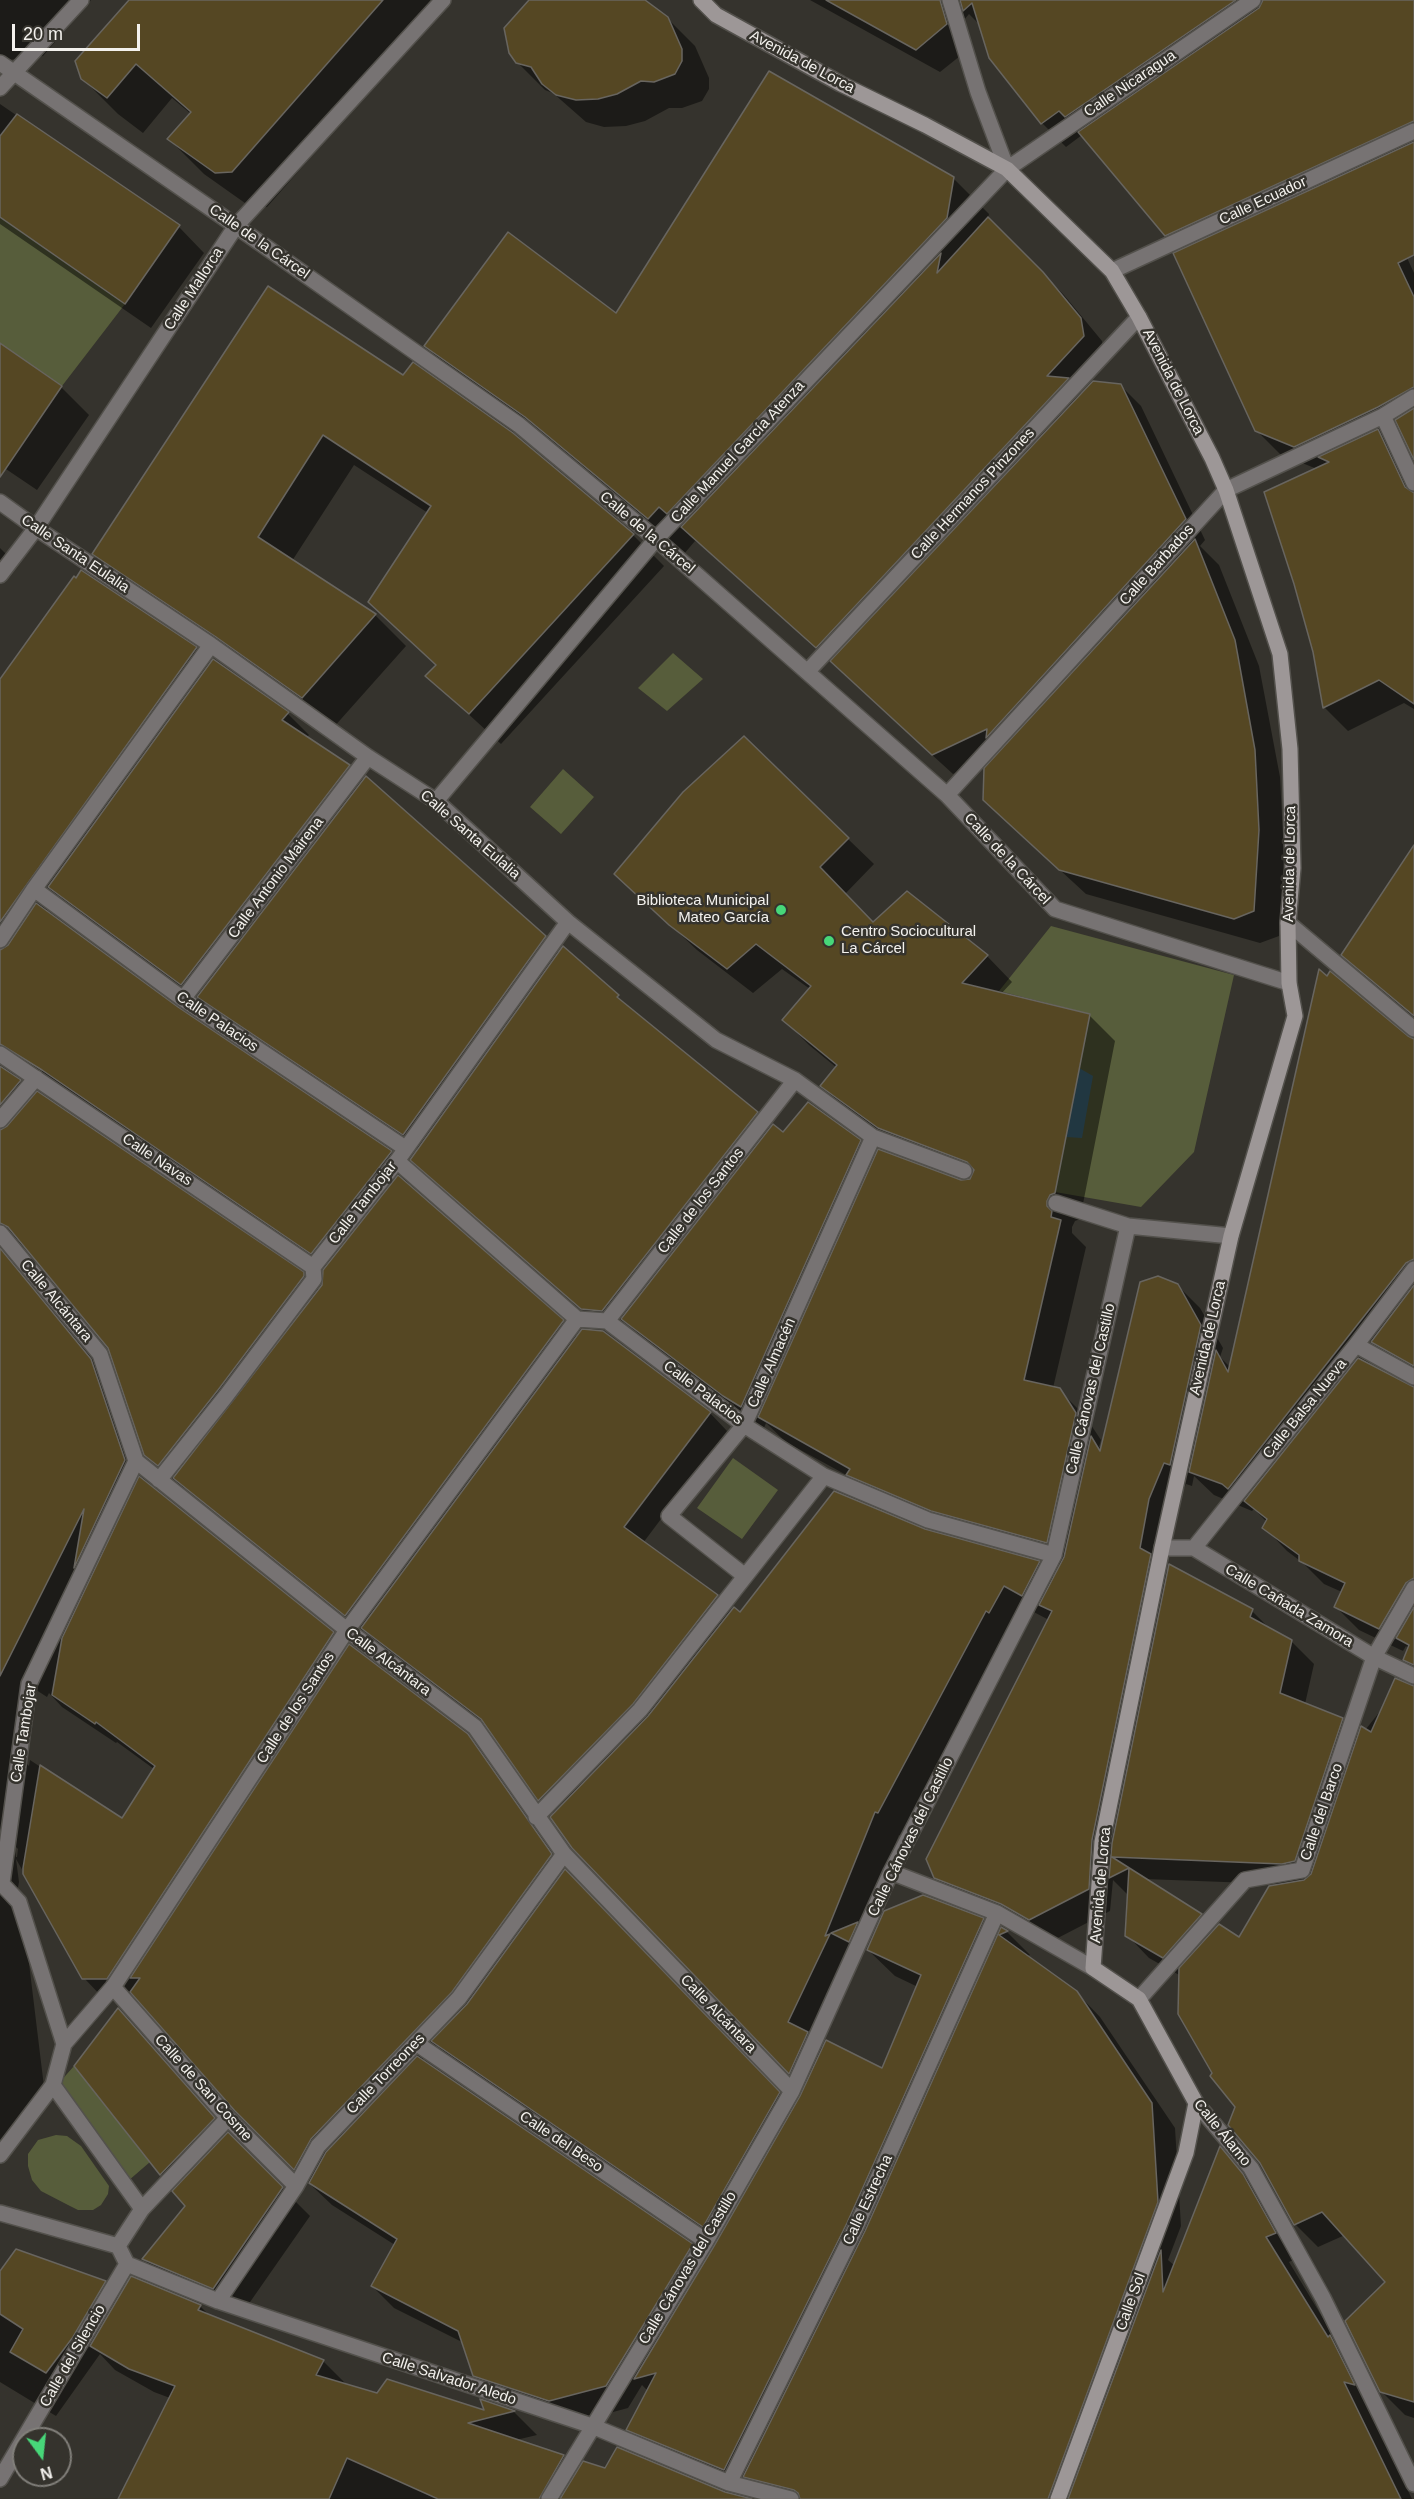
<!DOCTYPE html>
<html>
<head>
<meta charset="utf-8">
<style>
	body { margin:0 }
	#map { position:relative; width:1414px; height:2499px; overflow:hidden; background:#35332d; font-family:Arial,sans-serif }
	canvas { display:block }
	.north { position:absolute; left:12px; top:2427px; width:60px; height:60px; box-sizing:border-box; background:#35332d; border:2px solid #817f7a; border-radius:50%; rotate:165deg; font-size:16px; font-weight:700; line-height:24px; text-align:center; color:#f3f1ed }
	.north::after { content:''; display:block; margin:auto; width:21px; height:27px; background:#47d779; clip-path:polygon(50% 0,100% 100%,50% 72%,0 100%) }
	.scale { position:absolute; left:12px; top:24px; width:128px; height:27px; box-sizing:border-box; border:3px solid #f3f1ed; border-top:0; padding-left:8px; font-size:18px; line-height:21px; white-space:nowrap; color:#f3f1ed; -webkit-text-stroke:4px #35332d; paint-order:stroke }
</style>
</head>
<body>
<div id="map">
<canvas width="1414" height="2499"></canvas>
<div class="north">N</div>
<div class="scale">20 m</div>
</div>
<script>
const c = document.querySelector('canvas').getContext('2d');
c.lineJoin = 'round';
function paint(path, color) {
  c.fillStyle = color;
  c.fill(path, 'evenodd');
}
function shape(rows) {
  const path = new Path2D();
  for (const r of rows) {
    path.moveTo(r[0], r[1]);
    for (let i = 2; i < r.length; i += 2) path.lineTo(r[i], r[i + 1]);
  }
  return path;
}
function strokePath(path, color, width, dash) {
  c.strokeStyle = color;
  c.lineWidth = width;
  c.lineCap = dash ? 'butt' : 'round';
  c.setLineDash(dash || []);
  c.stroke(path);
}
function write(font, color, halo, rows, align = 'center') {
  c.font = font + ' Arial,sans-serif';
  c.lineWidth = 5;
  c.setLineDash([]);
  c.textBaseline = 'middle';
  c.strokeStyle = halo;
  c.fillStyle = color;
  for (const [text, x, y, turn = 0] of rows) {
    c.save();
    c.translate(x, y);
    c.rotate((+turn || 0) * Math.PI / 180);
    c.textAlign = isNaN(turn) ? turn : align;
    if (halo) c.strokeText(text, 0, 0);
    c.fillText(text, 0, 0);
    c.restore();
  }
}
paint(shape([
	[0,217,125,304,62,386,0,343],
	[673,653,703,679,667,711,638,688],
	[563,769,594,797,561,834,530,807],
	[1051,926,1234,975,1194,1152,1141,1207,1055,1192,1090,1014,999,991],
	[733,1458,778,1490,742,1539,697,1508],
	[74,2066,150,2162,128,2181,59,2083],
	[56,2135,67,2136,81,2146,109,2186,108,2194,101,2205,93,2210,78,2210,68,2205,41,2191,32,2180,28,2166,28,2154,38,2140]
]), '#575d3b');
paint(shape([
	[1079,1068,1093,1076,1082,1138,1066,1137]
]), '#3f687b');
paint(shape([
	[0,0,91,0,43,56,0,61],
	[131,0,449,0,267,207,252,208,204,174,169,139,191,114,172,98,143,133,118,114,82,78],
	[531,0,643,0,667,18,695,46,709,78,709,89,702,101,682,108,669,108,645,121,626,126,604,127,586,122,553,93,545,90,517,62],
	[810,0,1414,0,1414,154,1378,194,1414,273,1414,456,1402,430,1385,438,1414,482,1414,709,1404,703,1348,731,1325,708,1314,652,1317,469,1280,454,1256,430,1182,251,1082,135,1066,147,1042,123,990,58,981,26,969,14,963,21,970,48,940,72],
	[0,104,179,227,204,253,151,328,0,224],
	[953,178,989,214,988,218,1064,295,1102,341,1105,358,1076,388,1082,394,1120,385,1141,406,1205,540,1200,546,1219,565,1259,666,1280,777,1284,856,1279,936,1260,943,1086,894,984,800,1002,751,953,774,704,547,695,541,684,554,461,382,426,346,616,315],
	[0,345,61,387,89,415,37,490,0,465],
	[404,377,512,434,633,535,664,566,501,744,427,676,437,666,370,602,428,513,354,465,292,561,375,615,406,646,333,728,125,584,94,554],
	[0,548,8,556,0,567],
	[82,572,196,649,211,664,288,714,309,735,306,738,349,766,560,953,563,948,636,1013,757,1113,772,1128,783,1134,860,1141,876,1158,960,1182,975,1180,905,1153,848,1112,822,1086,837,1068,809,1045,784,1020,810,989,782,969,753,993,697,950,616,874,848,839,874,864,845,894,873,923,987,956,1012,982,1001,994,1089,1015,1115,1041,1080,1219,1075,1221,1072,1227,1072,1233,1086,1247,1053,1388,1059,1390,1085,1416,1101,1440,1099,1447,1102,1450,1177,1285,1200,1308,1223,1348,1220,1357,1230,1367,1407,1038,1414,1039,1414,1375,1396,1365,1380,1349,1368,1364,1414,1388,1414,1669,1404,1659,1409,1649,1406,1646,1403,1651,1359,1630,1335,1606,1342,1592,1324,1584,1303,1563,1287,1551,1264,1527,1267,1522,1254,1509,1252,1511,1214,1495,1194,1476,1192,1486,1186,1484,1170,1521,1162,1567,1168,1574,1252,1611,1272,1631,1291,1641,1314,1664,1305,1704,1342,1719,1359,1736,1362,1727,1366,1729,1385,1705,1414,1687,1414,2418,1405,2415,1381,2391,1387,2282,1345,2235,1318,2247,1295,2224,1237,2106,1214,2073,1181,1976,1149,1958,1127,1935,1129,1896,1113,1880,1110,1911,1052,1941,958,1900,935,1877,1049,1620,1028,1609,902,1836,899,1835,814,2040,823,2049,883,2070,918,1987,895,1976,868,1950,983,1920,999,1936,1002,1929,1007,1932,1030,1955,1026,1957,1076,1992,1100,2017,1175,2128,1181,2226,1168,2260,1175,2266,1220,2149,1266,2199,1299,2257,1289,2262,1377,2408,1366,2405,1412,2499,768,2499,654,2456,628,2429,648,2391,642,2385,628,2408,572,2423,496,2398,474,2375,464,2343,394,2308,372,2286,395,2245,332,2205,313,2187,236,2110,133,1992,128,1999,105,2000,84,1978,16,1859,19,1882,14,1909,24,1922,45,2095,0,2154,0,681],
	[58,895,71,908,203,1006,206,1003,216,1013,419,1150,430,1177,600,1326,620,1328,625,1321,645,1341,746,1418,764,1428,766,1423,786,1442,958,1536,1061,1565,1055,1578,1039,1563,925,1531,741,1614,732,1611,717,1596,643,1543,727,1431,710,1413,578,1337,408,1185,415,1176,391,1152,177,1008,46,912],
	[20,1068,31,1069,325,1270,323,1285,319,1290,303,1274,35,1096,14,1077],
	[22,1247,27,1248,109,1347,146,1454,182,1489,184,1487,363,1632,365,1630,380,1645,489,1728,540,1800,554,1814,573,1847,806,2088,795,2109,568,1875,486,1754,467,1735,348,1648,333,1633,149,1486,115,1384,16,1265,14,1254],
	[24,1682,47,1697,49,1693,62,1707,116,1743,117,1742,154,1769,122,1821,30,1760,29,1766,18,1755],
	[14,1845,18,1849,17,1857,16,1857],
	[1145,1879,1277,1884,1277,1885,1240,1939,1216,1930,1201,1915],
	[437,2045,456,2064,718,2243,707,2260,692,2245,422,2060],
	[1414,854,1414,1018,1366,978,1343,955],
	[118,2010,232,2138,310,2216,241,2315,171,2287,144,2259,187,2206,176,2189,161,2174,76,2066],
	[0,2274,105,2282,120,2297,132,2278,200,2306,211,2317,323,2361,348,2386,378,2395,486,2413,482,2401,514,2412,537,2435,516,2440,564,2456,579,2472,606,2470,746,2499,120,2499,170,2398,154,2392,115,2370,100,2354,56,2416,0,2382]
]), '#0007');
const building = shape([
	[129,0,383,0,232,172,215,173,167,139,191,112,136,64,107,98,81,79,75,61,129,0],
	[529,0,645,0,668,17,682,49,682,61,675,74,654,82,641,81,617,94,598,99,576,100,556,95,542,84,531,67,516,63,509,53,504,28,529,0],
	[826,0,940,0,947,24,916,50,826,0],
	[960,0,1236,0,1065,117,1059,111,1041,124,989,58,972,3,963,11,960,0],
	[1263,0,1414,0,1414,121,1165,236,1078,132,1259,8,1263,0],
	[769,71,954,177,947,218,667,514,659,507,648,519,525,417,424,346,508,232,616,313,769,71],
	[17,114,180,225,125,304,0,217,0,136,17,114],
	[1414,142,1414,255,1398,263,1414,297,1414,387,1378,407,1294,447,1255,431,1173,253,1414,142],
	[988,217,1043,272,1081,318,1084,336,1047,376,1069,378,816,648,681,527,941,253,937,273,988,217],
	[268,286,403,375,413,362,513,433,634,534,469,714,425,676,436,665,368,602,431,506,323,435,258,537,376,614,302,698,216,637,92,554,268,286],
	[0,343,62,386,0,477,0,343],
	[1093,381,1121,384,1186,519,986,738,987,729,932,755,830,661,1093,381],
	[1414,408,1414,460,1395,420,1414,408],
	[1378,429,1405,487,1414,493,1414,704,1379,680,1323,708,1313,652,1294,584,1264,492,1329,462,1318,457,1378,429],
	[1195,539,1235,640,1255,750,1259,830,1254,911,1234,919,1059,870,983,800,984,768,1195,539],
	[81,570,197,647,0,922,0,679,74,576,76,578,81,570],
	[213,659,289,712,282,720,350,765,181,985,48,887,213,659],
	[744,736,849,838,820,867,873,922,907,891,988,955,962,983,1090,1014,1055,1193,1050,1195,1047,1201,1047,1206,1052,1211,1051,1217,1061,1220,1024,1380,1060,1388,1076,1413,1047,1543,931,1511,846,1475,850,1469,758,1417,878,1149,961,1180,970,1179,974,1170,967,1162,878,1128,820,1086,837,1065,782,1020,811,986,756,944,727,969,669,925,614,874,683,792,744,736],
	[366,776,546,936,403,1135,197,997,366,776],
	[1414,845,1414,1016,1341,955,1414,845],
	[36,903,178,1007,392,1151,311,1254,42,1070,0,1044,0,950,8,945,36,903],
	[563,946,619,995,617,997,758,1112,602,1311,581,1309,410,1160,563,946],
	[1319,969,1327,976,1330,971,1408,1036,1414,1039,1414,1259,1406,1263,1228,1489,1222,1484,1189,1472,1216,1350,1228,1372,1319,969],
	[0,1066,21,1080,0,1105,0,1066],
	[37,1091,304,1272,304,1276,218,1390,158,1466,144,1455,108,1348,8,1227,0,1223,0,1130,7,1126,37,1091],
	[808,1102,861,1140,741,1407,723,1396,621,1319,773,1124,783,1132,808,1102],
	[398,1175,564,1320,345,1616,173,1478,322,1285,323,1270,398,1175],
	[0,1248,91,1359,125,1460,74,1568,84,1509,0,1676,0,1248],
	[1158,1276,1178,1284,1201,1325,1170,1465,1164,1463,1149,1499,1140,1548,1151,1554,1092,1840,1089,1889,1029,1920,1001,1904,934,1878,926,1859,1052,1611,1039,1605,1064,1557,1091,1436,1100,1451,1140,1282,1158,1276],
	[1414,1285,1414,1366,1371,1342,1414,1285],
	[582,1329,603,1331,711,1412,624,1527,718,1595,633,1704,538,1801,481,1719,361,1628,582,1329],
	[1358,1358,1414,1387,1414,1578,1406,1583,1379,1629,1334,1607,1345,1583,1299,1561,1299,1555,1262,1528,1267,1519,1244,1501,1358,1358],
	[139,1476,334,1632,107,1979,82,1979,23,1874,23,1868,40,1765,122,1818,155,1766,96,1722,95,1724,52,1695,62,1638,139,1476],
	[834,1491,925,1529,1040,1561,1022,1596,1004,1586,989,1613,986,1611,878,1813,875,1812,825,1936,830,1934,788,2022,808,2032,789,2074,572,1848,550,1817,648,1716,734,1607,740,1612,834,1491],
	[1169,1564,1253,1609,1250,1617,1292,1640,1280,1693,1343,1718,1295,1861,1282,1864,1112,1857,1202,1914,1163,1958,1125,1936,1129,1868,1109,1878,1112,1843,1169,1564],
	[1414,1607,1414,1665,1403,1660,1409,1645,1396,1638,1414,1607],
	[349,1644,468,1734,552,1854,452,1992,311,2139,294,2170,235,2111,130,1992,140,1978,130,1978,349,1644],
	[1395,1678,1414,1686,1414,2402,1380,2392,1345,2321,1385,2282,1322,2212,1294,2225,1260,2163,1228,2125,1235,2107,1210,2076,1212,2073,1178,2014,1179,1968,1219,1924,1239,1937,1269,1886,1304,1880,1311,1874,1361,1726,1371,1732,1395,1678],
	[565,1869,780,2092,703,2227,431,2041,467,2004,565,1869],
	[923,1895,984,1918,847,2223,724,2470,626,2430,656,2373,634,2379,714,2246,800,2096,826,2040,882,2068,921,1975,867,1950,884,1911,923,1895],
	[858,1922,849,1942,831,1933,858,1922],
	[1001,1927,1008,1931,999,1935,1077,1991,1152,2103,1158,2202,1048,2499,800,2499,798,2493,794,2490,743,2477,865,2231,1001,1927],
	[118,2008,215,2118,160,2175,74,2066,118,2008],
	[417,2056,693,2244,606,2386,549,2401,473,2376,458,2331,371,2286,397,2239,309,2183,326,2152,417,2056],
	[228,2132,283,2187,213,2289,142,2259,185,2206,172,2191,228,2132],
	[1220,2146,1243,2174,1276,2233,1266,2237,1328,2337,1330,2335,1355,2385,1344,2382,1401,2499,1068,2499,1161,2250,1163,2292,1220,2146],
	[16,2249,106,2281,73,2337,46,2373,10,2352,23,2329,0,2314,0,2271,16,2249],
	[131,2276,201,2305,198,2310,324,2360,316,2375,377,2393,387,2379,484,2410,480,2399,515,2411,468,2423,564,2455,539,2499,438,2499,347,2458,329,2499,118,2499,175,2386,129,2369,90,2346,131,2276],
	[617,2447,725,2492,752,2499,560,2499,583,2461,605,2468,617,2447]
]);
paint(building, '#554723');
strokePath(building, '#68655f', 1.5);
const street = shape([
	[950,0,978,92,1007,169],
	[0,63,236,226,519,425,656,539,947,795,1055,909,1289,983],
	[0,88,81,0],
	[1112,271,1414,131],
	[1383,416,1414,483],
	[0,502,36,528,211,645,368,757,436,801,568,922,716,1040,795,1080,873,1137,964,1171],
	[0,575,36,528,236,226,443,0],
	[807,672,1139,317],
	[947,795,1226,490,1383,416,1414,397],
	[436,801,656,539,1007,169,1253,0],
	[34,889,183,999,405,1148],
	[1288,923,1414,1029],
	[0,940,34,889,211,645],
	[183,999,368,757],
	[0,1054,313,1267],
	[0,1120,36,1078],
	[397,1161,577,1319,607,1321,744,1425,824,1476,928,1520,1054,1555],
	[1056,1203,1128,1226],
	[0,1233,100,1354,136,1461,347,1630,475,1727,564,1854,792,2091],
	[607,1321,795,1080],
	[1356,1345,1414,1377],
	[159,1480,226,1396,314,1279,313,1267,397,1161,568,922],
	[1162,1548,1194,1548,1374,1657,1414,1676],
	[1194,1548,1356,1345,1414,1269],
	[745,1576,669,1516,744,1425,873,1137],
	[536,1817,640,1710,824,1476],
	[891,1872,997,1913,1093,1968],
	[0,1882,19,1902,64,2044,53,2085,0,2155],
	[2,1883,29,1684,136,1461],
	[113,1987,228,2118,296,2186],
	[1139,1999,1245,1880,1302,1870,1374,1657,1414,1588],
	[416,2043,706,2241],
	[64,2044,113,1987,347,1630,577,1319],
	[53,2085,142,2209],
	[1196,2103,1251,2168,1323,2298,1414,2484],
	[0,2213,118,2246],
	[118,2246,127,2264,218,2301,592,2426,729,2483,791,2499],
	[118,2246,142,2209,228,2118],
	[218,2301,296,2186,318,2146,459,1998,564,1854],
	[0,2479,127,2264],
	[729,2483,856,2227,997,1913],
	[549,2499,706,2241,792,2091,891,1872,1054,1555,1128,1226,1231,1236]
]);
const secondary = shape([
	[701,0,716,15,841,84,925,125,1007,169,1112,271,1139,317,1212,458,1226,490,1280,654,1290,749,1293,868,1288,923,1289,983,1295,1016,1231,1236,1162,1548,1102,1842,1093,1968,1139,1999,1196,2103,1186,2153,1058,2499]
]);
strokePath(street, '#53514c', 18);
strokePath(secondary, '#53514c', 18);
strokePath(street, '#777373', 15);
strokePath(secondary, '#9d9797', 15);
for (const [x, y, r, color] of [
	[781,910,6,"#47d779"],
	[829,941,6,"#47d779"]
]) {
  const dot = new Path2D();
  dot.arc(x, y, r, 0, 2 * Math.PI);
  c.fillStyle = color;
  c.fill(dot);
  strokePath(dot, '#35332d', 2);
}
write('15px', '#f3f1ed', '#35332d', [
	["Avenida de Lorca",802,62,28],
	["Calle Nicaragua",1130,84,-34],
	["Calle Ecuador",1263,201,-25],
	["Calle de la Cárcel",259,242,35],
	["Calle Mallorca",194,289,-57],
	["Avenida de Lorca",1173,382,63],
	["Calle Manuel García Atenza",738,452,-47],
	["Calle Hermanos Pinzones",973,494,-47],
	["Calle de la Cárcel",647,533,40],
	["Calle Santa Eulalia",75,554,34],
	["Calle Barbados",1157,565,-48],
	["Calle Santa Eulalia",470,835,41],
	["Calle de la Cárcel",1007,859,47],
	["Avenida de Lorca",1290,864,-89],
	["Calle Antonio Mairena",276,878,-53],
	["Calle Palacios",217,1022,34],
	["Calle Navas",157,1160,34],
	["Calle de los Santos",701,1201,-52],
	["Calle Tambojar",363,1203,-52],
	["Calle Alcántara",56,1301,50],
	["Avenida de Lorca",1208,1338,-77],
	["Calle Almacén",772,1363,-66],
	["Calle Cánovas del Castillo",1091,1389,-77],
	["Calle Palacios",703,1393,37],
	["Calle Balsa Nueva",1305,1409,-51],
	["Calle Cañada Zamora",1289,1606,31],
	["Calle Alcántara",388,1662,37],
	["Calle de los Santos",296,1708,-57],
	["Calle Tambojar",24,1733,-81],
	["Calle del Barco",1322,1812,-71],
	["Calle Cánovas del Castillo",911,1837,-64],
	["Avenida de Lorca",1101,1885,-85],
	["Calle Alcántara",718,2014,46],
	["Calle Torreones",386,2074,-46],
	["Calle de San Cosme",203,2088,48],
	["Calle Álamo",1222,2133,51],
	["Calle del Beso",561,2142,34],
	["Calle Estrecha",868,2200,-65],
	["Calle Cánovas del Castillo",688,2268,-59],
	["Calle Sol",1131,2302,-70],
	["Calle del Silencio",73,2356,-60],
	["Calle Salvador Aledo",449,2379,18]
]);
write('15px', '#f3f1ed', '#35332d', [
	["Biblioteca Municipal",769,901],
	["Mateo García",769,918],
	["Centro Sociocultural",841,932,"left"],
	["La Cárcel",841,949,"left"]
], 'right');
</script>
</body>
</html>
